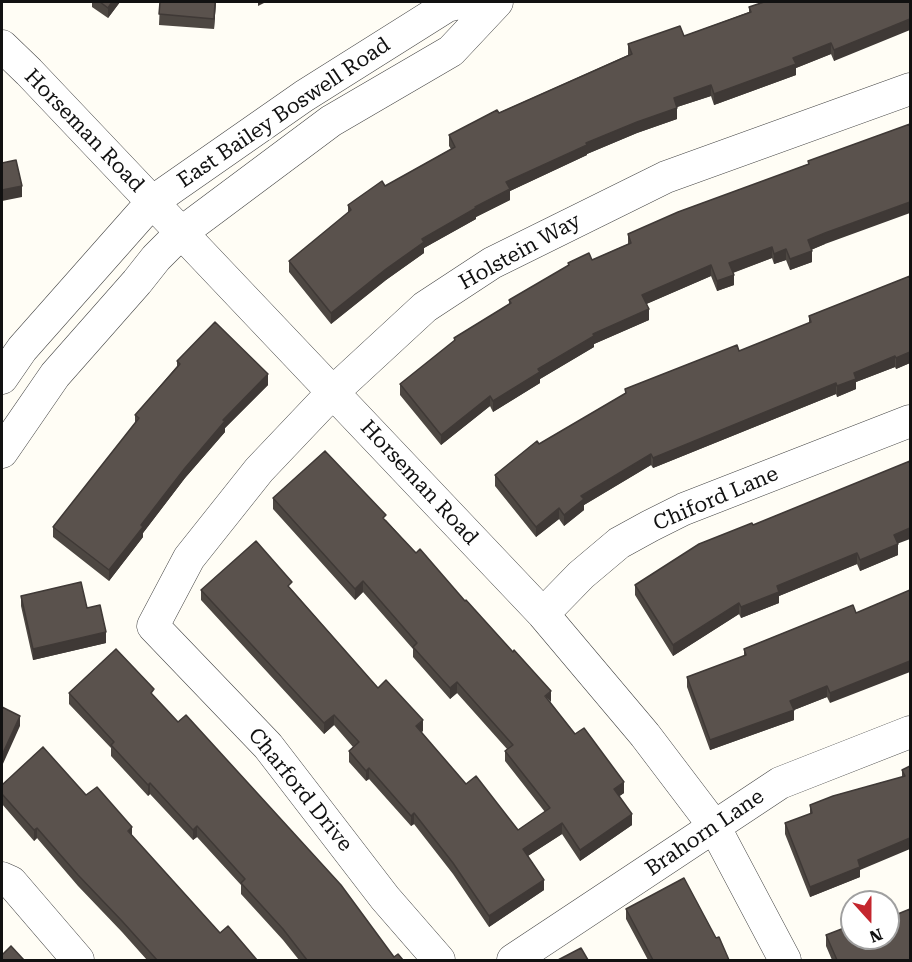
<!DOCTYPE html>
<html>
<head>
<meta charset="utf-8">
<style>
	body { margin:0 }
	#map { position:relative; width:912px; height:962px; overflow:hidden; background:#fffdf5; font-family:"Roboto Serif",serif }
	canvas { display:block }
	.frame { position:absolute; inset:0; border:3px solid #111; pointer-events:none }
	.north { position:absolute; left:840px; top:890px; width:60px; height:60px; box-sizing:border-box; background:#fff; border:2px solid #a0a0a0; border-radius:50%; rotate:159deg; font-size:16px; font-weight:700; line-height:24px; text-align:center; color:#111 }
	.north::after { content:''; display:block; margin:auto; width:21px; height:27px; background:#c4262e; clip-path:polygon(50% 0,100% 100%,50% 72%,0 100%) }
</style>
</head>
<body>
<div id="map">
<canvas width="912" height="962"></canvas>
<div class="frame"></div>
<div class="north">N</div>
</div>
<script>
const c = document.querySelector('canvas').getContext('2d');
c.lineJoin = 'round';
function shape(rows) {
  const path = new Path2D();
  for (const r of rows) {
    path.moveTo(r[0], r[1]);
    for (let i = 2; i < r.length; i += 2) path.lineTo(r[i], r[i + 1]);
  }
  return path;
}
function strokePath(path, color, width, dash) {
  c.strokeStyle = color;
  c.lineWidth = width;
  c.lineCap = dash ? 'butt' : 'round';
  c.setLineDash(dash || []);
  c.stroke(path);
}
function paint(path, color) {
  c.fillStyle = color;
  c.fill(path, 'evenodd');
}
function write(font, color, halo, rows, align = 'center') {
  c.font = font + ' "Roboto Serif",serif';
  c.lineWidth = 6;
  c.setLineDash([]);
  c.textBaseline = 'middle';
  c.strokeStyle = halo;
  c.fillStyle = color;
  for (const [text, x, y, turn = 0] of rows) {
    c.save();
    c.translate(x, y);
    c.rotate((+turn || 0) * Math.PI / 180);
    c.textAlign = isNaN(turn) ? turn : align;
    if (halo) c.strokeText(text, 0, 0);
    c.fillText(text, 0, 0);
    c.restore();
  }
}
const minor = shape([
	[2,46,29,72,543,614,645,735,714,826,785,960],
	[2,378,22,349,152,202,304,96,447,6,463,2],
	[2,452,55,375,137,282,156,258,181,233,331,121,451,51,497,2],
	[543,614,581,575,619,543,650,526,684,509,910,421],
	[2,878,11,882,78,960],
	[439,960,385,898,268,746,153,626,189,558,259,470,333,392,425,307,492,263,666,177,910,89],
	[513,960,780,783,910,732]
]);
strokePath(minor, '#444', 33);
strokePath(minor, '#fff', 32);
paint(shape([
	[92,2,120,2,108,18,92,7],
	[160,2,216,2,214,29,159,25],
	[910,2,834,61,831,54,796,68,796,75,714,105,711,96,677,107,677,119,637,133,587,154,587,155,510,191,510,200,476,217,476,219,424,248,424,253,386,280,331,324,289,272,289,261,348,214,348,205,385,186,451,149,449,146,449,135,628,55,628,44,684,36,749,12,749,7],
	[808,161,825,244,811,250,812,262,790,270,786,260,774,264,772,258,733,273,734,285,717,291,711,276,646,304,649,320,594,344,594,347,540,379,540,383,493,412,490,406,441,445,400,395,400,384,454,341,454,338,509,304,509,300,568,266,568,263,592,260,628,244,628,234,808,164],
	[910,276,910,363,896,369,895,367,856,382,856,389,837,397,836,394,653,468,651,465,584,505,584,510,564,526,559,519,536,537,495,486,495,475,539,444,625,394,625,389,739,351,809,323,809,316],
	[177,361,268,385,225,428,225,432,185,478,143,533,143,537,109,581,53,537,53,527,135,423,135,415,177,366],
	[273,498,386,520,550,702,575,734,624,793,619,796,632,825,580,861,562,834,528,856,544,890,489,927,453,874,414,824,411,826,369,779,366,781,349,762,349,751,353,747,334,725,324,734,201,600,201,590,292,590,378,688,423,731,421,732,466,784,518,830,545,812,505,761,505,751,507,749,457,693,450,699,413,657,413,649,363,592,355,600,273,509],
	[753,525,898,544,898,555,860,571,857,564,779,596,779,603,741,618,739,614,673,656,635,595,635,585],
	[21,596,87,608,106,643,33,660,21,606],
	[853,605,830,703,827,697,794,710,794,720,710,750,687,687,687,677,744,656,744,649],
	[69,693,154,697,394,957,403,960,299,960,283,940,241,894,241,885,197,837,193,840,150,794,148,796,111,756,111,748,69,704],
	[910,766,860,870,860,877,810,897,785,834,785,823,810,814,810,805,902,777,902,770],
	[2,785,86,795,132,836,220,933,257,960,147,960,122,932,78,886,37,838,34,841,2,804],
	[626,909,716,938,729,960,648,960,626,919],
	[826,935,852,938,910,960,832,960,826,946]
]), '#4d4742');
paint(shape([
	[112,2,120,2,108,18,108,8],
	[215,2,216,2,214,29,214,19],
	[258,2,266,2,258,6],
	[910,19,910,30,834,61,834,50],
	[831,43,831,54,796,68,796,75,714,105,714,94,793,58],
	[711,85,711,96,674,108,674,98],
	[677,108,677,119,637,133,587,154,587,155,510,191,510,200,476,217,476,219,424,248,424,253,386,280,331,324,331,313,422,239,475,207,506,182,586,143,637,122],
	[22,186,22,197,2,201,2,190],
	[910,202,910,213,825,244,808,251,808,240,825,233],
	[772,247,772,258,729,274,729,263],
	[786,249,786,260,774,264,774,254],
	[812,251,812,262,790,270,790,259],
	[711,265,711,276,642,306,642,295],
	[734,275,734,285,717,291,717,281],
	[649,309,649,320,594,344,594,347,540,379,540,383,493,412,493,401,538,369,593,334],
	[910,352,910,363,896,369,896,358],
	[895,356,895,367,856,382,856,389,837,397,837,386,854,373],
	[268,374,268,385,225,428,225,432,185,478,143,533,143,537,109,581,109,570,141,525,223,420],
	[836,383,836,394,653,468,653,458],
	[490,396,490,406,441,445,441,435],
	[651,454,651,465,584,505,584,510,564,526,564,515,581,496],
	[559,508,559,519,536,537,536,527],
	[910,528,910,539,894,545,894,535],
	[898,544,898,555,860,571,860,560],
	[857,553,857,564,779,596,779,603,741,618,741,607,777,586],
	[363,581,363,592,355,600,355,589],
	[739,603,739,614,673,656,673,645],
	[106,632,106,643,33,660,33,649],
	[910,661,910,672,830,703,830,693],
	[457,682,457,693,450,699,450,688],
	[827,686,827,697,794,710,794,720,710,750,710,740,790,701],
	[551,691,551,702,545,696],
	[334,715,334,725,324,734,324,723],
	[20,716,20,726,2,766,2,755],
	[423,720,423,731,416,737,416,726],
	[369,768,369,779,366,781,366,771],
	[624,782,624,793,614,800,614,789],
	[150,783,150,794,148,796,148,785],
	[414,813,414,824,411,826,411,816],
	[632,814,632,825,580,861,580,850],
	[562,823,562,834,523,859,523,849],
	[197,826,197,837,193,840,193,830],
	[132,827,132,838,128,831],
	[37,828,37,838,34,841,34,830],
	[910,838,910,849,860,870,860,877,810,897,810,887,858,860],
	[544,880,544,890,489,927,489,916]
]), '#3f3936');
const building = shape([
	[100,2,112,2,108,8,100,2],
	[160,2,215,2,214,19,159,14,160,2],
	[764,2,910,2,910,19,834,50,831,43,793,58,796,64,714,94,711,85,674,98,677,108,637,122,586,143,587,145,506,182,510,189,475,207,476,208,422,239,424,242,386,269,331,313,289,261,351,210,348,205,382,181,385,186,455,147,449,135,497,110,499,113,632,54,628,44,680,26,684,36,751,12,749,7,764,2],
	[910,124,910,202,825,233,808,240,812,251,790,259,786,249,774,254,772,247,729,263,734,275,717,281,711,265,642,295,649,309,593,334,594,336,538,369,540,372,493,401,490,396,441,435,400,384,455,340,454,338,511,303,509,300,569,265,568,263,589,253,592,260,631,243,628,234,678,212,809,164,808,161,910,124],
	[16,160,22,186,2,190,2,163,16,160],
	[910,276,910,352,896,358,895,356,854,373,856,379,837,386,836,383,653,458,651,454,581,496,584,499,564,515,559,508,536,527,495,475,537,441,539,444,626,393,625,389,737,345,739,351,811,322,809,316,910,276],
	[215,322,268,374,223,420,225,421,185,468,141,525,143,527,109,570,53,527,139,418,135,415,180,364,177,361,215,322],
	[325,451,386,515,383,518,416,553,420,549,465,601,466,600,513,652,514,650,551,691,545,696,575,734,584,728,624,782,614,789,632,814,580,850,562,823,523,849,544,880,489,916,453,863,414,813,411,816,369,768,366,771,349,751,359,742,334,715,324,723,201,590,256,541,292,582,288,586,378,688,386,680,423,720,416,726,466,784,476,776,518,830,550,808,505,751,513,745,457,682,450,688,413,647,417,643,363,581,355,589,273,498,325,451],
	[910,461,910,528,894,535,898,544,860,560,857,553,777,586,779,592,741,607,739,603,673,645,635,585,699,544,752,523,753,525,910,461],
	[81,582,87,608,100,605,106,632,33,649,21,596,81,582],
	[910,590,910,661,830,693,827,686,790,701,794,710,710,740,687,677,746,655,744,649,853,605,856,613,910,590],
	[116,649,154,689,151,693,178,722,186,715,341,885,394,957,398,954,403,960,307,960,283,929,241,883,245,879,197,826,193,830,150,783,148,785,111,745,114,742,69,693,116,649],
	[2,707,20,716,2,755,2,707],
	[43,747,86,795,97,787,132,827,128,831,220,933,228,926,257,960,157,960,122,921,78,875,37,828,34,830,2,794,2,785,43,747],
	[910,766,910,838,858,860,860,867,810,887,785,823,812,813,810,805,833,796,905,776,902,770,910,766],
	[684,878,716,938,719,937,729,960,653,960,626,909,684,878],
	[910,909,910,960,837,960,826,935,852,925,852,938,888,938,888,918,910,909],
	[11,946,24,960,2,960,2,955,11,946],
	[581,948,588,960,558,960,581,948]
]);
paint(building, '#5a524d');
strokePath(building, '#3f3936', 1.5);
write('21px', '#111', '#fff', [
	["East Bailey Boswell Road",284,113,-34],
	["Horseman Road",84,131,46],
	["Holstein Way",520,252,-29],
	["Horseman Road",419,483,47],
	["Chiford Lane",716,499,-23],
	["Charford Drive",300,790,51],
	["Brahorn Lane",705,833,-34]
]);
</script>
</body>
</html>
